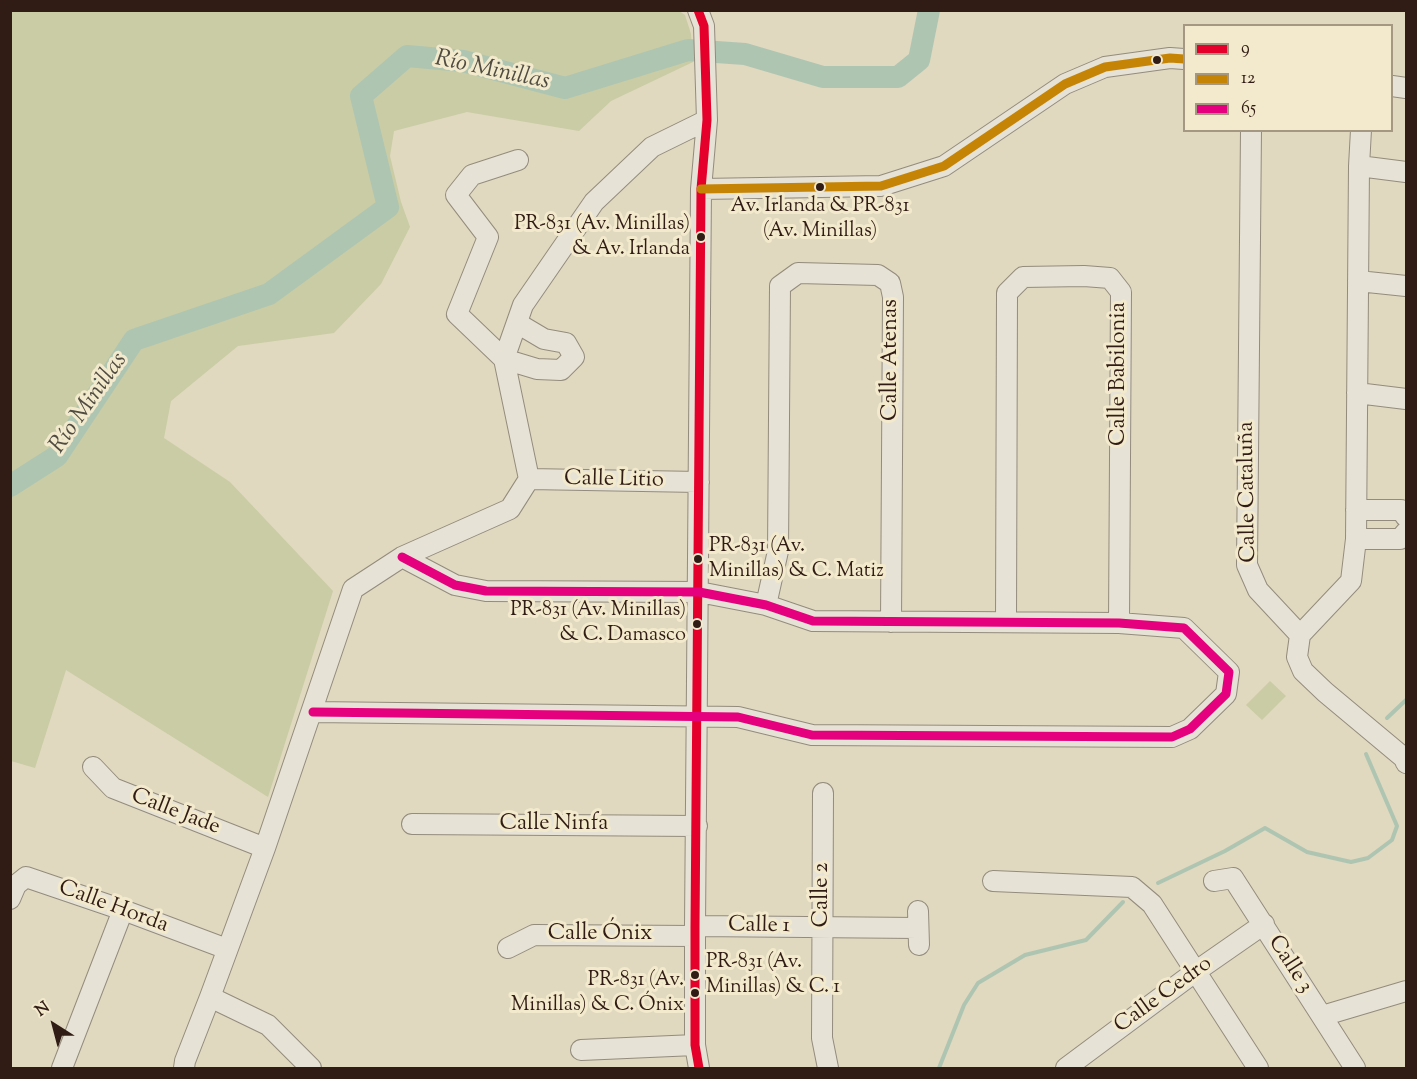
<!DOCTYPE html>
<html>
<head>
<meta charset="utf-8">
<style>
	body { margin:0 }
	#map { position:relative; width:1417px; height:1079px; overflow:hidden; background:#e0d8bf; font-family:"Sorts Mill Goudy",serif }
	canvas { display:block }
	.frame { position:absolute; inset:0; border:12px solid #301c14; pointer-events:none }
	.legend { position:absolute; left:1183px; top:24px; width:210px; height:108px; box-sizing:border-box; background:#f3eacd; border:2px solid #a59883; margin:0; padding:8px 10px; list-style:none; font-size:18px; color:#301c14 }
	.legend li { display:flex; align-items:center; gap:12px; height:30px }
	.legend b { width:30px; border:2px solid #a59883 }
	.north { position:absolute; left:24px; top:995px; width:60px; height:60px; -webkit-text-stroke:4px #f3eacd; paint-order:stroke; rotate:324deg; font-size:16px; font-weight:700; line-height:24px; text-align:center; color:#301c14 }
	.north::after { content:''; display:block; margin:auto; width:21px; height:27px; background:#301c14; clip-path:polygon(50% 0,100% 100%,50% 72%,0 100%) }
</style>
</head>
<body>
<div id="map">
<canvas width="1417" height="1079"></canvas>
<div class="frame"></div>
<ul class="legend">
<li><b style="height:8px;background:#e4002b"></b>9</li>
<li><b style="height:8px;background:#c58405"></b>12</li>
<li><b style="height:8px;background:#e5007d"></b>65</li>
</ul>
<div class="north">N</div>
</div>
<script>
const c = document.querySelector('canvas').getContext('2d');
c.lineJoin = 'round';
function paint(path, color) {
  c.fillStyle = color;
  c.fill(path, 'evenodd');
}
function shape(rows) {
  const path = new Path2D();
  for (const r of rows) {
    path.moveTo(r[0], r[1]);
    for (let i = 2; i < r.length; i += 2) path.lineTo(r[i], r[i + 1]);
  }
  return path;
}
function strokePath(path, color, width, dash) {
  c.strokeStyle = color;
  c.lineWidth = width;
  c.lineCap = dash ? 'butt' : 'round';
  c.setLineDash(dash || []);
  c.stroke(path);
}
function write(font, color, halo, rows, align = 'center') {
  c.font = font + ' "Sorts Mill Goudy",serif';
  c.lineWidth = 6;
  c.setLineDash([]);
  c.textBaseline = 'middle';
  c.strokeStyle = halo;
  c.fillStyle = color;
  for (const [text, x, y, turn = 0] of rows) {
    c.save();
    c.translate(x, y);
    c.rotate((+turn || 0) * Math.PI / 180);
    c.textAlign = isNaN(turn) ? turn : align;
    if (halo) c.strokeText(text, 0, 0);
    c.fillText(text, 0, 0);
    c.restore();
  }
}
paint(shape([
	[679,11,685,15,691,34,693,62,611,101,579,131,467,112,394,131,390,156,401,202,410,227,381,284,334,333,238,346,171,401,164,438,230,482,333,591,268,797,66,670,35,768,11,761,11,11],
	[1270,681,1286,696,1262,720,1246,705]
]), '#c9cca4');
strokePath(shape([
	[1387,718,1406,700],
	[1158,883,1225,851,1265,828,1307,852,1351,862,1368,858,1392,840,1397,826,1366,754],
	[939,1068,964,1005,978,983,1025,955,1086,940,1123,902]
]), '#aec5b2', 4);
strokePath(shape([
	[10,486,57,456,134,340,269,294,388,207,361,96,407,56,463,61,565,88,688,50,745,54,823,77,898,77,919,60,929,10]
]), '#aec5b2', 22);
const minor = shape([
	[698,10,704,26,707,120,701,189,695,926,695,1045,699,1068],
	[1392,86,1406,88],
	[1251,130,1247,565,1258,590,1300,635],
	[1359,166,1406,172],
	[701,189,881,186,944,166,1065,84,1105,67,1170,58,1184,59],
	[1358,281,1406,286],
	[517,323,544,339,566,343,574,357,561,370,537,369,504,359,457,314,488,237,456,195,472,175,518,160],
	[1357,393,1406,399],
	[529,479,699,482],
	[1356,510,1401,510,1406,517],
	[1356,539,1400,539,1406,532],
	[766,605,778,551,780,286,798,273,878,275,890,283,893,297,891,622],
	[1006,622,1007,293,1023,277,1084,276,1110,278,1121,292,1119,623],
	[1300,635,1351,581,1356,539,1359,166,1361,130],
	[1300,635,1297,657,1303,671,1325,692,1404,758,1406,763],
	[313,712,738,717,812,735,1172,737,1190,729,1226,694,1229,672,1184,628,1119,623,813,621,766,605,699,592,486,591,455,585,402,557],
	[93,767,113,788,265,848],
	[823,793,822,1038,828,1068],
	[412,824,697,826],
	[993,881,1132,887,1152,904,1258,1068],
	[1214,881,1233,878,1355,1068],
	[10,899,16,885,26,877,123,910,227,949],
	[918,911,919,945],
	[695,926,918,928],
	[508,948,534,935,695,936],
	[210,997,268,1025,311,1068],
	[1322,1016,1406,991],
	[581,1050,695,1045],
	[62,1068,123,910],
	[184,1068,185,1061,210,997,265,848,353,589,402,557,510,509,529,479,504,359,523,305,594,202,652,147,707,120],
	[1066,1068,1195,972,1264,924]
]);
strokePath(minor, '#938c7d', 22);
strokePath(minor, '#e6e2d5', 20);
strokePath(shape([
	[698,10,704,26,707,120,701,189,695,926,695,1045,699,1068]
]), '#e4002b', 9);
strokePath(shape([
	[701,189,881,186,944,166,1065,84,1105,67,1170,58,1184,59]
]), '#c58405', 9);
strokePath(shape([
	[313,712,738,717,812,735,1172,737,1190,729,1226,694,1229,672,1184,628,1119,623,813,621,766,605,699,592,486,591,455,585,402,557]
]), '#e5007d', 9);
for (const [x, y, r, color] of [
	[1157,60,5,"#301c14"],
	[820,187,5,"#301c14"],
	[701,237,5,"#301c14"],
	[698,559,5,"#301c14"],
	[697,624,5,"#301c14"],
	[695,975,5,"#301c14"],
	[695,993,5,"#301c14"]
]) {
  const dot = new Path2D();
  dot.arc(x, y, r, 0, 2 * Math.PI);
  c.fillStyle = color;
  c.fill(dot);
  strokePath(dot, '#f3eacd', 2);
}
write('20px', '#301c14', '#f3eacd', [
	["Av. Irlanda & PR-831",820,208,"center"],
	["(Av. Minillas)",820,233,"center"],
	["PR-831 (Av. Minillas)",690,226],
	["& Av. Irlanda",690,251],
	["PR-831 (Av.",709,548,"left"],
	["Minillas) & C. Matiz",709,573,"left"],
	["PR-831 (Av. Minillas)",686,612],
	["& C. Damasco",686,637],
	["PR-831 (Av.",706,964,"left"],
	["Minillas) & C. 1",706,989,"left"],
	["PR-831 (Av.",684,982],
	["Minillas) & C. Ónix",684,1007]
], 'right');
write('22px', '#301c14', '#f3eacd', [
	["Calle Atenas",892,360,-90],
	["Calle Babilonia",1120,374,-90],
	["Calle Litio",614,481,1],
	["Calle Cataluña",1249,492,-91],
	["Calle Jade",175,813,21],
	["Calle Ninfa",554,825],
	["Calle 2",823,895,-90],
	["Calle Horda",113,908,20],
	["Calle 1",759,927,1],
	["Calle Ónix",600,935],
	["Calle 3",1289,965,57],
	["Calle Cedro",1164,996,-36]
]);
write('italic 24px', '#504c42', '#f3eacd', [
	["Río Minillas",492,72,12],
	["Río Minillas",90,404,-55]
]);
</script>
</body>
</html>
